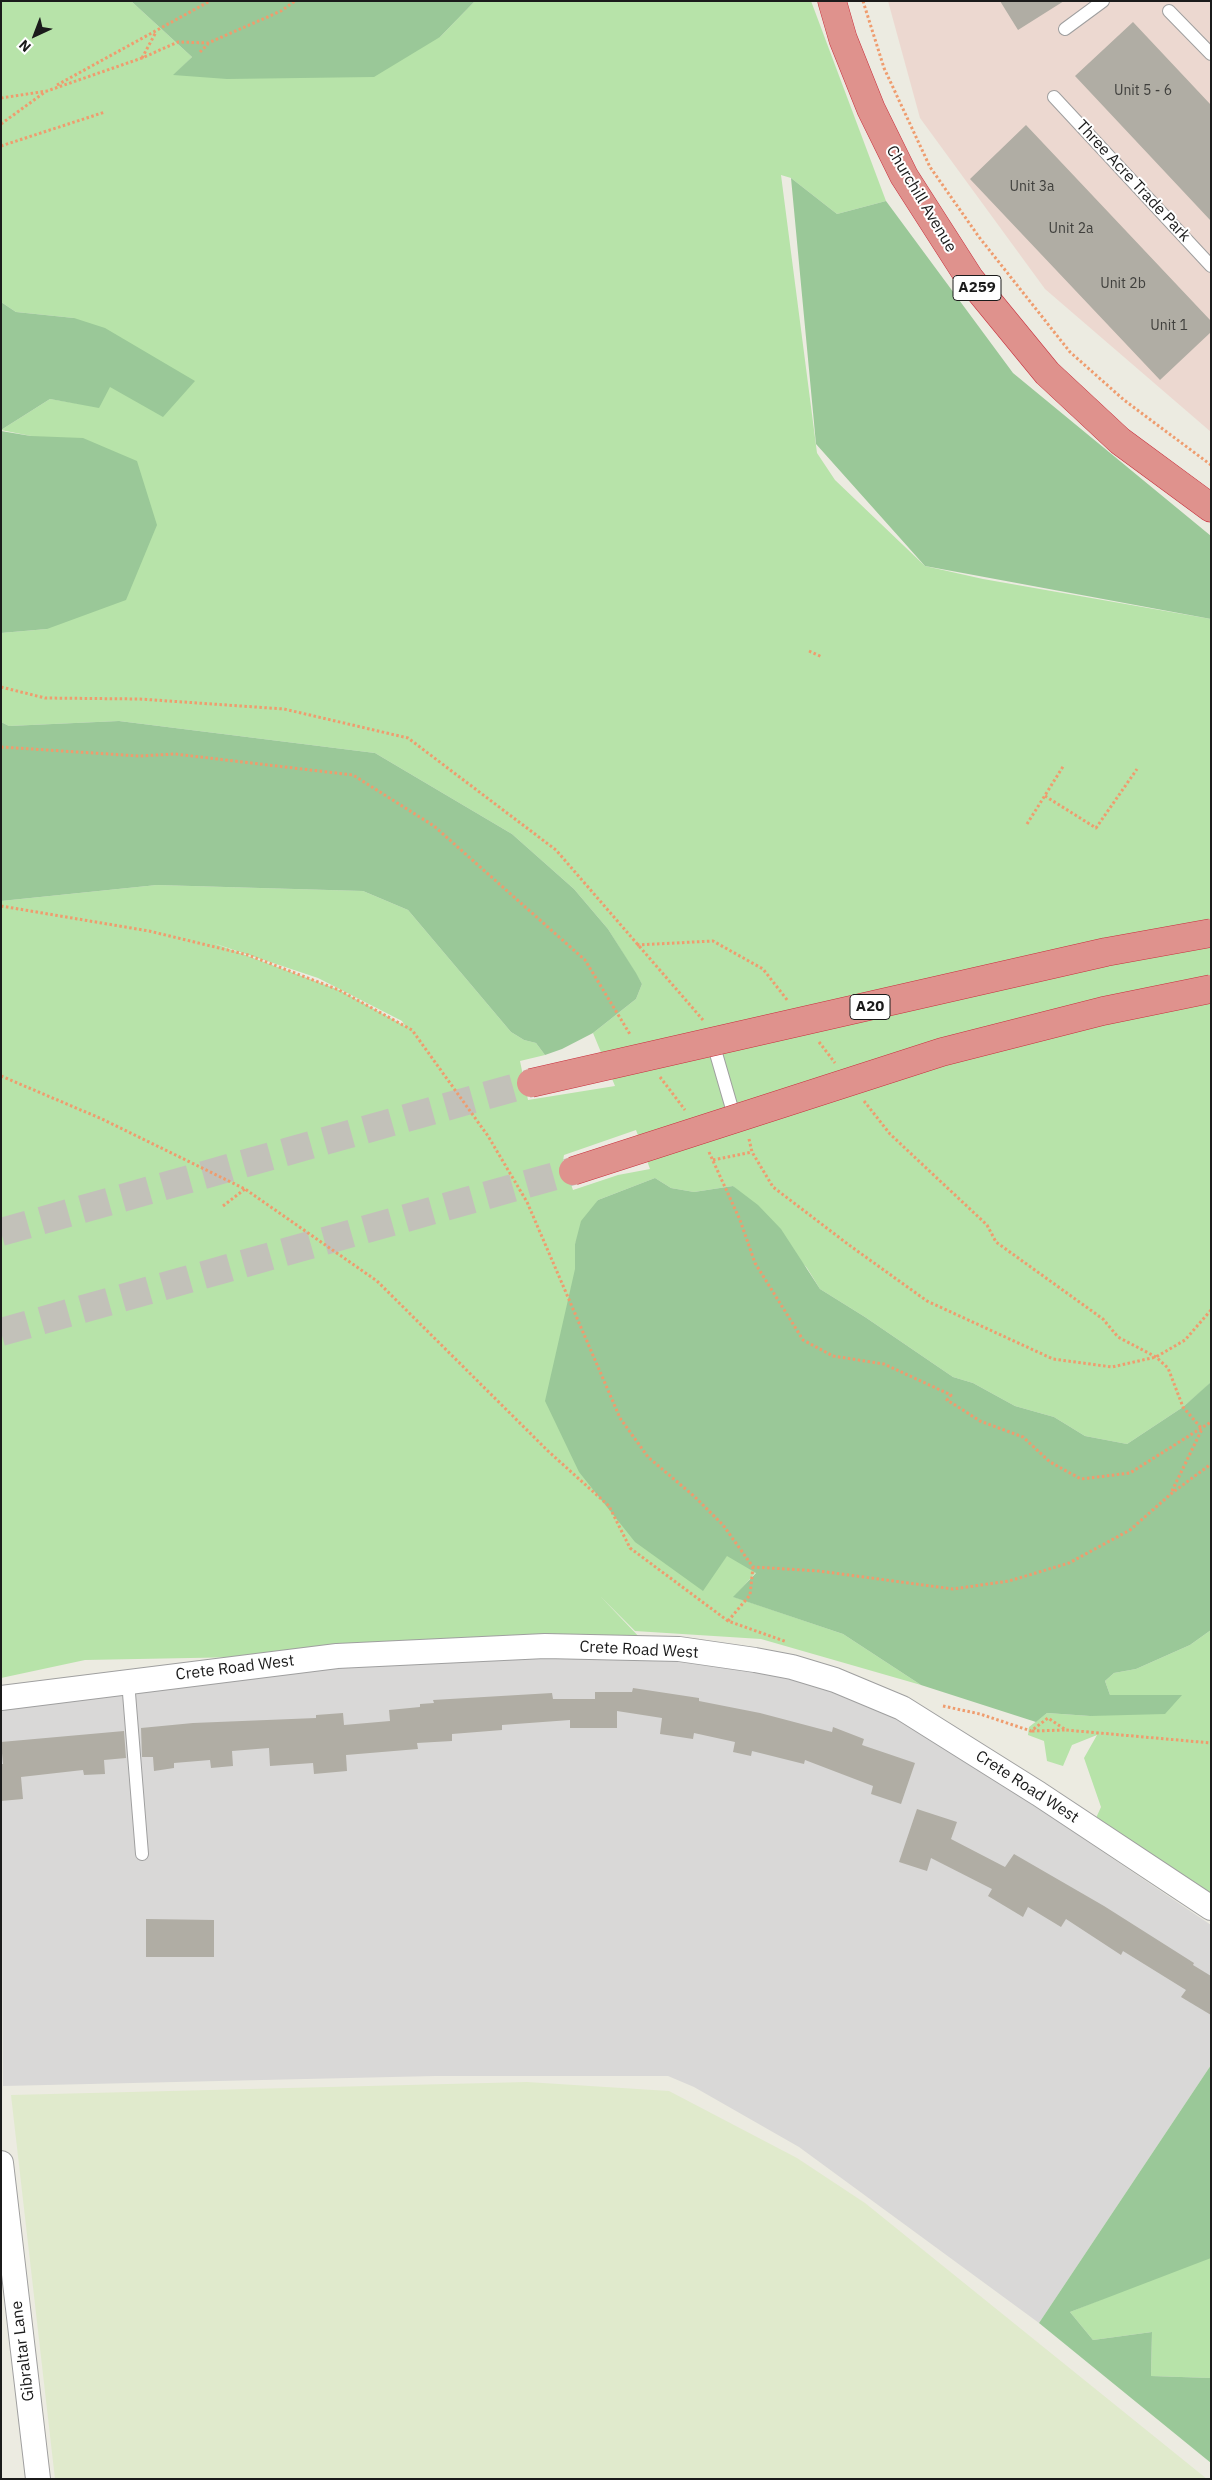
<!DOCTYPE html>
<html>
<head>
<meta charset="utf-8">
<style>
	body { margin:0 }
	#map { position:relative; width:1212px; height:2480px; overflow:hidden; background:#ecebe1; font-family:"IBM Plex Sans",sans-serif }
	canvas { display:block }
	.frame { position:absolute; inset:0; border:2px solid #1b1b1b; pointer-events:none }
	.north { position:absolute; left:10px; top:10px; width:50px; height:50px; -webkit-text-stroke:4px #fff; paint-order:stroke; rotate:223deg; font-size:14px; font-weight:700; line-height:20px; text-align:center; color:#1b1b1b }
	.north::after { content:''; display:block; margin:auto; width:18px; height:22px; background:#1b1b1b; clip-path:polygon(50% 0,100% 100%,50% 72%,0 100%) }
</style>
</head>
<body>
<div id="map">
<canvas width="1212" height="2480"></canvas>
<div class="frame"></div>
<div class="north">N</div>
</div>
<script>
const c = document.querySelector('canvas').getContext('2d');
c.lineJoin = 'round';
function paint(path, color) {
  c.fillStyle = color;
  c.fill(path, 'evenodd');
}
function shape(rows) {
  const path = new Path2D();
  for (const r of rows) {
    path.moveTo(r[0], r[1]);
    for (let i = 2; i < r.length; i += 2) path.lineTo(r[i], r[i + 1]);
  }
  return path;
}
function strokePath(path, color, width, dash) {
  c.strokeStyle = color;
  c.lineWidth = width;
  c.lineCap = dash ? 'butt' : 'round';
  c.setLineDash(dash || []);
  c.stroke(path);
}
function write(font, color, halo, rows, align = 'center') {
  c.font = font + ' "IBM Plex Sans",sans-serif';
  c.lineWidth = 4;
  c.setLineDash([]);
  c.textBaseline = 'middle';
  c.strokeStyle = halo;
  c.fillStyle = color;
  for (const [text, x, y, turn = 0] of rows) {
    c.save();
    c.translate(x, y);
    c.rotate((+turn || 0) * Math.PI / 180);
    c.textAlign = isNaN(turn) ? turn : align;
    if (halo) c.strokeText(text, 0, 0);
    c.fillText(text, 0, 0);
    c.restore();
  }
}
paint(shape([
	[532,1655,659,1656,761,1672,864,1699,970,1762,1211,1925,1211,2065,1039,2323,799,2147,694,2087,668,2076,435,2076,3,2086,1,1708,350,1665]
]), '#d9d8d7');
paint(shape([
	[888,1,1211,1,1211,432,1045,289,920,118]
]), '#ecd8d0');
paint(shape([
	[527,2082,669,2091,797,2158,865,2203,1207,2479,55,2479,11,2095]
]), '#e0eacc');
paint(shape([
	[1,1,131,1,192,57,174,75,440,37,475,1,811,1,886,201,837,214,791,178,781,175,817,453,835,480,925,566,983,579,1211,619,1211,1382,1205,1388,1183,1407,1127,1444,1085,1436,1054,1417,1015,1406,973,1383,953,1377,865,1317,820,1289,807,1268,733,1186,694,1192,671,1188,655,1178,598,1200,575,1244,575,1269,702,1590,727,1555,756,1572,734,1597,843,1634,921,1685,761,1639,635,1631,600,1596,642,1640,243,1657,85,1660,1,1678,1,901,157,885,363,891,408,910,511,1032,524,1040,536,1043,545,1055,520,1061,528,1100,615,1086,593,1033,636,999,642,984,608,929,574,889,512,834,375,753,119,721,9,726,1,722,1,633,47,629,31,436,1,430,50,399,99,407,74,318,16,312,1,302],
	[213,943,318,978,402,1021,405,1026,339,990],
	[636,1130,650,1169,618,1175,573,1190,563,1161,564,1155],
	[1211,1630,1211,1897,1096,1818,1101,1807,1084,1758,1097,1735,1072,1745,1063,1766,1047,1761,1044,1741,1028,1735,1029,1727,1047,1713,1090,1716,1148,1695,1110,1695,1105,1681,1114,1673,1136,1669,1190,1645],
	[1211,2255,1211,2378,1151,2376,1152,2332,1093,2340,1070,2312]
]), '#b7e3a9');
paint(shape([
	[131,1,475,1,440,37,374,77,227,79,173,75,192,57],
	[791,178,837,214,886,201,1013,373,1211,536,1211,619,925,566,816,444],
	[1,302,16,312,74,318,105,328,195,381,163,417,110,387,99,408,50,399,1,430],
	[1,431,31,436,83,438,137,461,157,525,126,600,47,629,1,633],
	[119,721,375,753,512,834,574,889,608,929,636,973,642,984,636,999,593,1033,562,1049,545,1055,536,1043,524,1040,511,1032,408,910,363,891,157,885,1,901,1,722,9,726],
	[655,1178,671,1188,694,1192,733,1186,758,1205,781,1229,820,1289,865,1317,953,1377,973,1383,1015,1406,1054,1417,1085,1436,1127,1444,1183,1407,1211,1382,1211,1630,1190,1645,1136,1669,1114,1673,1105,1681,1110,1695,1182,1695,1165,1714,1090,1716,1047,1713,1036,1722,921,1685,843,1634,733,1597,756,1573,727,1556,703,1591,635,1542,579,1472,545,1401,575,1269,575,1244,581,1221,598,1200],
	[1211,2065,1211,2258,1070,2312,1093,2340,1152,2332,1151,2376,1211,2378,1211,2463,1039,2323]
]), '#9ac898');
paint(shape([
	[1000,1,1064,1,1018,30],
	[1133,22,1211,105,1211,221,1075,76],
	[1026,125,1211,321,1211,332,1160,380,970,179],
	[633,1688,699,1698,699,1701,760,1713,832,1732,833,1727,864,1739,862,1745,915,1763,901,1804,871,1794,873,1786,805,1760,804,1764,752,1751,751,1756,733,1752,735,1742,694,1733,693,1739,660,1734,662,1718,617,1711,617,1728,570,1728,570,1720,502,1725,502,1730,452,1734,452,1741,417,1743,418,1749,346,1755,347,1771,314,1774,313,1763,270,1766,269,1748,232,1751,233,1766,211,1768,210,1760,174,1763,174,1768,154,1771,153,1757,142,1757,141,1728,193,1723,316,1718,316,1715,343,1713,344,1725,390,1721,389,1710,420,1707,420,1704,434,1703,433,1700,552,1693,553,1699,595,1699,595,1692,632,1692],
	[124,1731,126,1758,104,1760,105,1774,84,1775,83,1770,21,1777,23,1799,1,1801,1,1764,3,1764,1,1742],
	[917,1809,957,1822,951,1839,1005,1867,1014,1854,1104,1906,1194,1963,1193,1965,1211,1976,1211,2015,1181,1997,1186,1990,1123,1951,1121,1955,1066,1919,1061,1927,1028,1907,1023,1917,988,1896,992,1889,931,1858,927,1871,899,1862],
	[146,1919,214,1920,214,1957,146,1957]
]), '#b0ada4');
strokePath(shape([
	[1,1232,531,1083],
	[1,1332,573,1171]
]), '#c2c1b9', 28, [28, 14]);
const lane = shape([
	[1169,11,1211,54],
	[1065,29,1103,1],
	[1054,97,1211,266],
	[713,1043,735,1119],
	[128,1681,142,1854]
]);
const street = shape([
	[1,1698,337,1656,545,1646,679,1649,755,1660,792,1667,835,1680,902,1708,1039,1794,1211,1908],
	[1,2163,38,2479]
]);
const highway = shape([
	[832,1,843,39,871,109,904,176,970,279,1047,373,1120,441,1211,508]
]);
strokePath(lane, '#9f9f9f', 14);
strokePath(street, '#9f9f9f', 26);
strokePath(highway, '#c7303d', 29);
strokePath(shape([
	[863,1,884,68,930,167,979,237,1070,352,1124,400,1211,465],
	[200,52,208,44],
	[142,58,156,32],
	[57,85,210,1],
	[1,98,47,91,142,58,178,42,208,43,281,11,295,1],
	[1,124,45,92],
	[1,146,105,112],
	[809,651,822,657],
	[1,687,45,698,140,699,284,709,408,738,556,850,703,1020],
	[1,747,139,756,175,754,353,775,434,826,585,960,631,1036],
	[1045,796,1096,828,1137,769],
	[1027,824,1064,765],
	[1,906,149,931,248,955,339,990,412,1030,488,1136,527,1202,620,1418,648,1457,695,1497,723,1525,753,1567,819,1571,953,1589,1009,1581,1069,1563,1130,1530,1172,1493,1211,1464],
	[637,945,713,941,763,969,788,1001],
	[819,1042,835,1063],
	[1,1076,102,1119,245,1189,377,1281,548,1451,609,1506,630,1548,728,1621,787,1642],
	[660,1077,685,1110],
	[864,1101,890,1134,987,1225,996,1242,1103,1319,1118,1337,1156,1357,1168,1368,1183,1407,1202,1429],
	[749,1139,752,1152,773,1187,849,1245,927,1301,1053,1359,1112,1367,1156,1357,1185,1340,1211,1310],
	[709,1152,740,1220,755,1263,803,1340,833,1356,884,1364,951,1395,947,1400,963,1410,980,1421,1023,1437,1050,1462,1081,1479,1130,1473,1211,1422],
	[713,1160,752,1152],
	[223,1206,245,1189],
	[1172,1491,1202,1429],
	[728,1621,750,1595,753,1567],
	[943,1706,980,1714,1031,1731,1048,1718,1066,1730,1211,1743],
	[1032,1731,1066,1730]
]), '#ef9c6e', 3, [2.5, 2.5]);
strokePath(lane, '#fff', 12);
strokePath(street, '#fff', 24);
strokePath(highway, '#df928d', 28);
const highwayBridge = shape([
	[531,1083,1106,952,1211,933],
	[573,1171,942,1052,1103,1011,1211,989]
]);
strokePath(highwayBridge, '#c7303d', 29, []);
strokePath(highwayBridge, '#df928d', 28);
write('14px', '#40403d', null, [
	["Unit 5 - 6",1143,91],
	["Unit 3a",1032,187],
	["Unit 2a",1071,229],
	["Unit 2b",1123,284],
	["Unit 1",1169,326]
]);
for (const [x, y, w] of [
	[977,288,48],
	[870,1007,40]
]) {
  const box = new Path2D();
  box.roundRect(x - w / 2, y - 12.5, w, 25, 4);
  c.fillStyle = '#fff';
  c.fill(box);
  strokePath(box, '#1b1b1b', 1);
}
write('bold 15px', '#1b1b1b', null, [
	["A259",977,288],
	["A20",870,1007]
]);
write('16px', '#1b1b1b', '#fff', [
	["Three Acre Trade Park",1133,181,47],
	["Churchill Avenue",921,199,59],
	["Crete Road West",639,1650,3],
	["Crete Road West",235,1668,-7],
	["Crete Road West",1027,1787,33],
	["Gibraltar Lane",23,2351,-97]
]);
</script>
</body>
</html>
